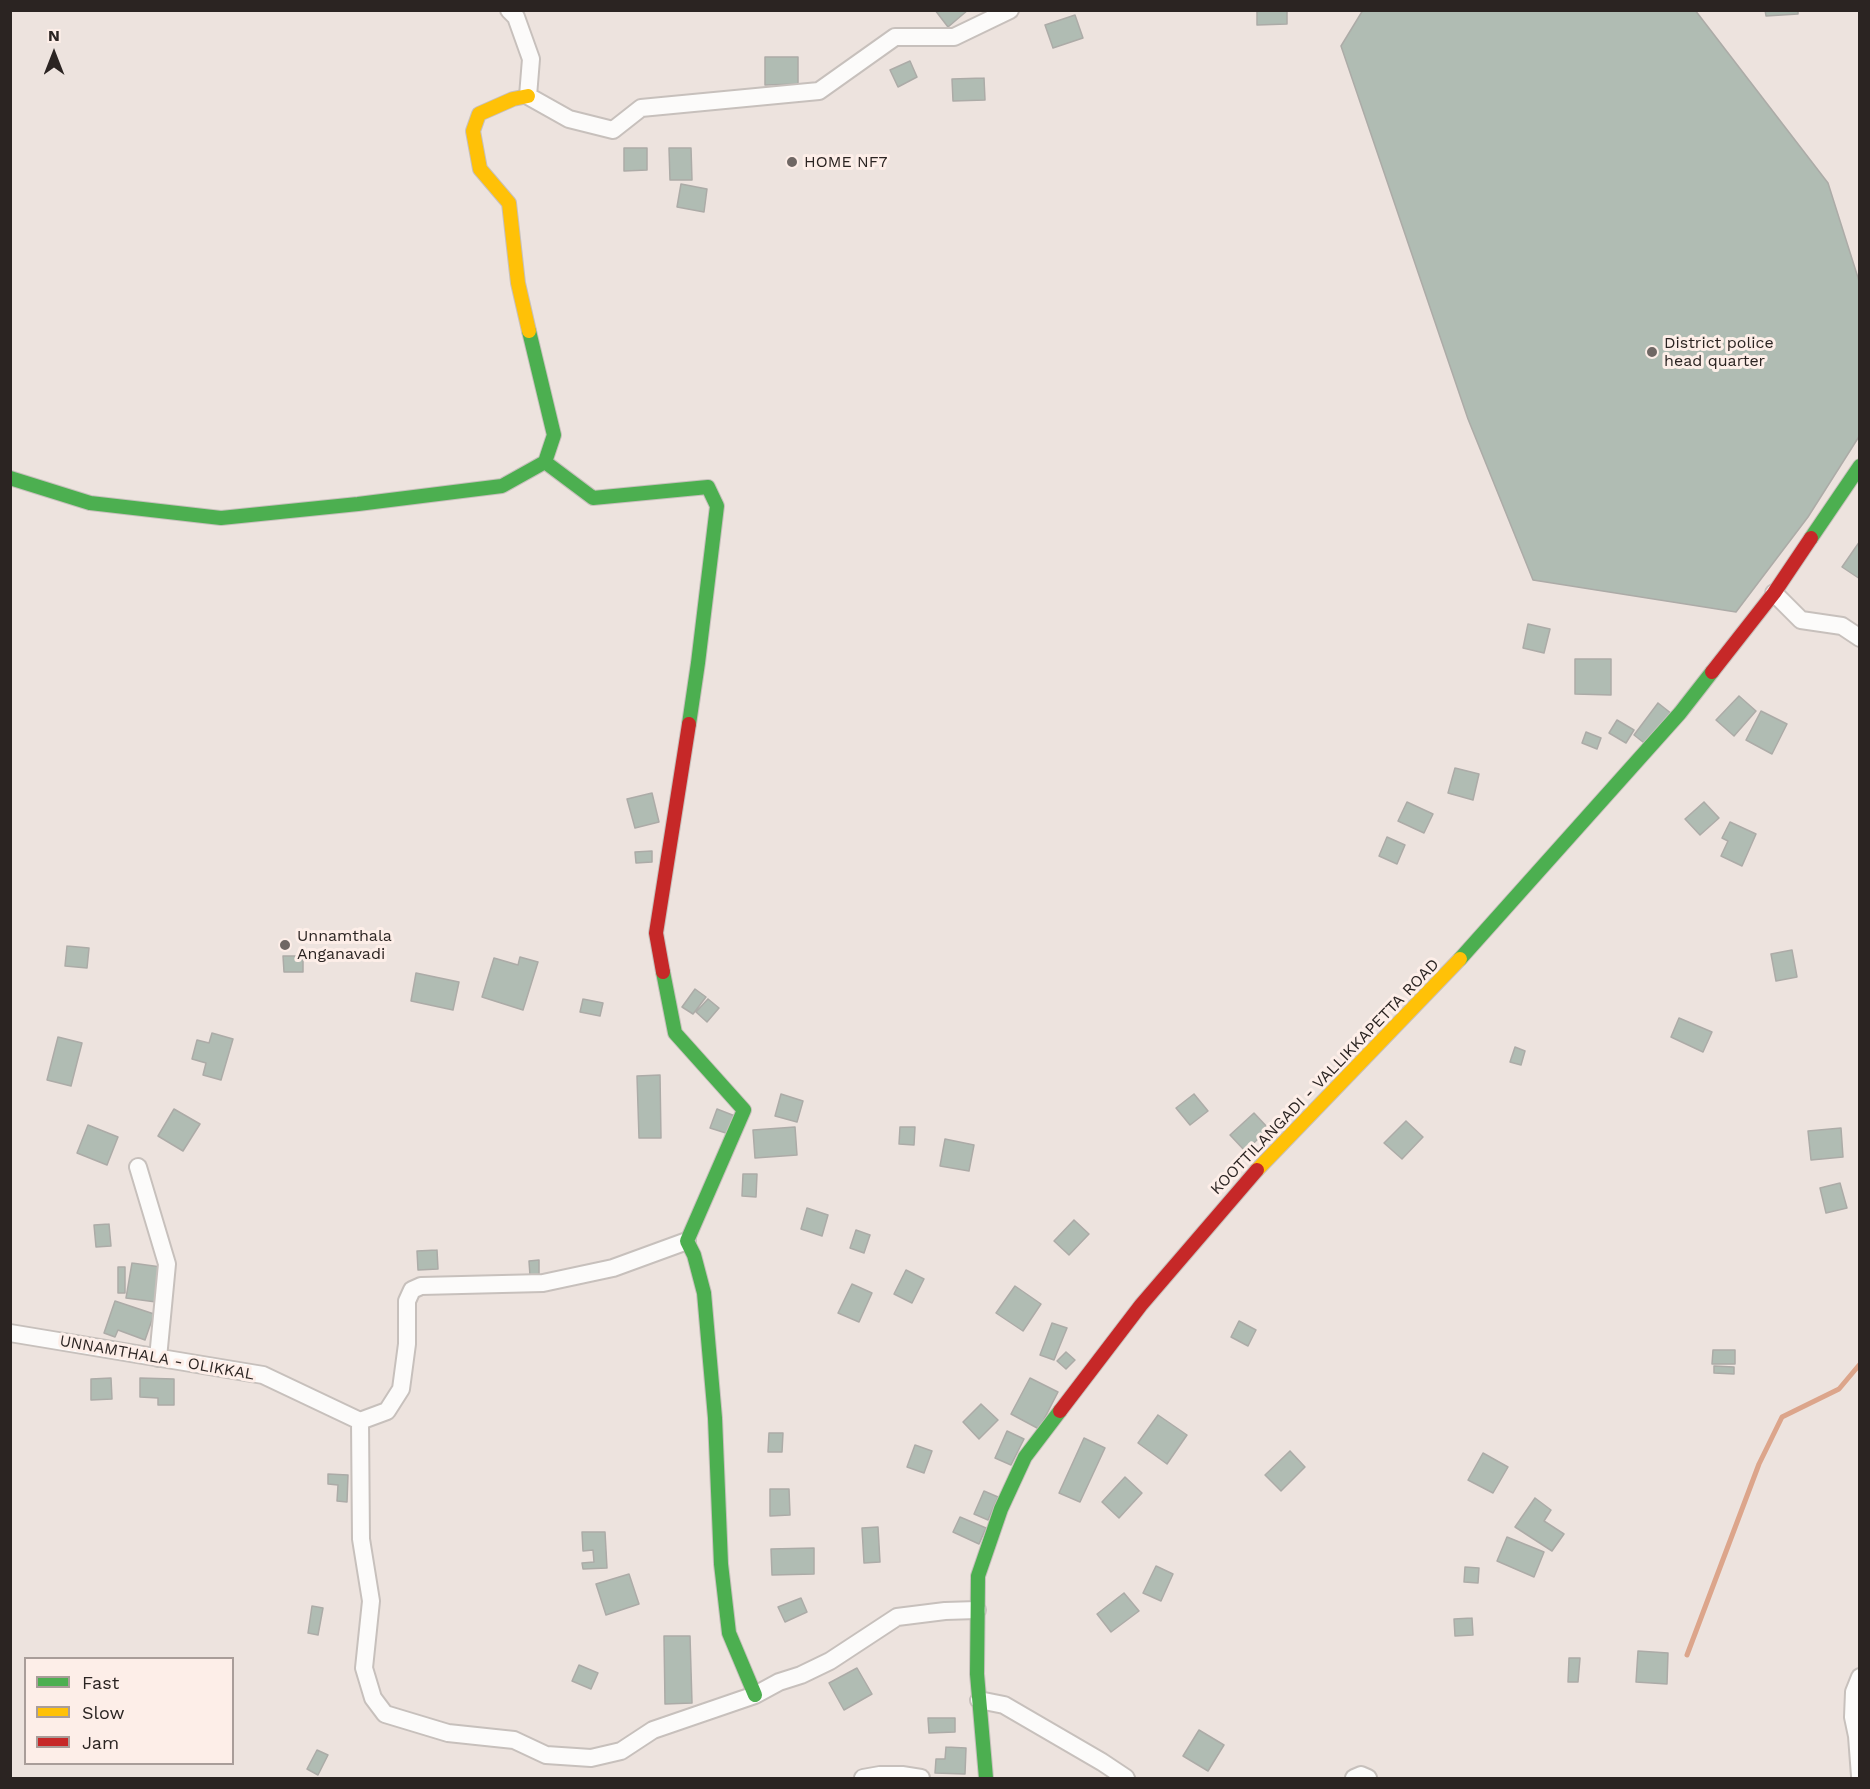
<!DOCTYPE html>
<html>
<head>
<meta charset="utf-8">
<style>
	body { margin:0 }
	#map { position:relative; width:1870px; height:1789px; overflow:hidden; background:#ede3de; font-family:"Work Sans",sans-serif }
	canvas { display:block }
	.frame { position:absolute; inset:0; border:12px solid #2b2422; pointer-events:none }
	.legend { position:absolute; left:24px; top:1657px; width:210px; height:108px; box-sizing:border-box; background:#fdeee8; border:2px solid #a99d99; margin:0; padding:8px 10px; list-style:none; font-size:18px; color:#2b2422 }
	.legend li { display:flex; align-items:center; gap:12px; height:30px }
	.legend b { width:30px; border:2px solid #a99d99 }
	.north { position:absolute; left:24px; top:24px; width:60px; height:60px; -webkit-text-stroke:4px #fdeee8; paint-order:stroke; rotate:0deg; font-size:16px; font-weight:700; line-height:24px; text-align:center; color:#2b2422 }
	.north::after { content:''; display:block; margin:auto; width:21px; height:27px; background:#2b2422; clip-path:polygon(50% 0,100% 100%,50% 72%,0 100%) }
</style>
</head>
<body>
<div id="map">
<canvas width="1870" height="1789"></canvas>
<div class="frame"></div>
<ul class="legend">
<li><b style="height:8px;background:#4caf50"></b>Fast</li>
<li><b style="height:8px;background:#ffc107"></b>Slow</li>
<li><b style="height:8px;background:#c62828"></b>Jam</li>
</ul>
<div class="north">N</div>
</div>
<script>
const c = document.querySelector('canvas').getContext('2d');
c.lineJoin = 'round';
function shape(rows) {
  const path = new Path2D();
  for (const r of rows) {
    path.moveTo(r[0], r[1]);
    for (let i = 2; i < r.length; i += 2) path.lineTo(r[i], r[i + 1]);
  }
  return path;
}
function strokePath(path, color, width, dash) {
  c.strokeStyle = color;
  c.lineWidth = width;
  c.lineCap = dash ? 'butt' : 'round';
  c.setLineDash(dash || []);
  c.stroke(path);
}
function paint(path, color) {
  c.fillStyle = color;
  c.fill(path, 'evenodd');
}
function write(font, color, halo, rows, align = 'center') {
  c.font = font + ' "Work Sans",sans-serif';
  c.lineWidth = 6;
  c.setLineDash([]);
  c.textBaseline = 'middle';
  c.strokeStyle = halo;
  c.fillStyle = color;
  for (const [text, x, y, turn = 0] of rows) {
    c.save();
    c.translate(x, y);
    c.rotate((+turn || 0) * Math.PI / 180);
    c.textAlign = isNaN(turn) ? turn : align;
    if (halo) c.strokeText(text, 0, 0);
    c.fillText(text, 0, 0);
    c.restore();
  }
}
strokePath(shape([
	[1687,1655,1759,1464,1782,1417,1839,1389,1860,1364]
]), '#dca58b', 5);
const building = shape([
	[935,10,968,10,948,27,935,10],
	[1257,10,1287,10,1287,24,1257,25,1257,10],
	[1363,10,1695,10,1828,183,1860,284,1860,435,1808,517,1736,612,1533,580,1468,419,1341,46,1363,10],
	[1765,10,1798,10,1798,14,1766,16,1765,10],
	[1075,15,1083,38,1053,48,1045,25,1075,15],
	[765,57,798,57,798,84,765,85,765,57],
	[910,61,917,77,898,87,890,70,910,61],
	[984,78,985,100,953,101,952,79,984,78],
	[624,148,647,148,647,170,624,171,624,148],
	[669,148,691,148,692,180,670,180,669,148],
	[681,184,707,189,704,212,677,207,681,184],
	[1860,541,1860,579,1842,567,1860,541],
	[1528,624,1550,629,1544,653,1523,648,1528,624],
	[1575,659,1611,659,1611,695,1575,694,1575,659],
	[1739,696,1756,711,1734,736,1716,720,1739,696],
	[1658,703,1672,714,1648,746,1634,735,1658,703],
	[1761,711,1787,724,1772,754,1746,740,1761,711],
	[1617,720,1634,730,1626,743,1609,733,1617,720],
	[1586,732,1601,738,1597,749,1582,743,1586,732],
	[1455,768,1479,774,1473,800,1448,793,1455,768],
	[652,793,659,822,635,828,627,799,652,793],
	[1407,802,1433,814,1424,833,1398,821,1407,802],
	[1704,802,1719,818,1700,835,1685,819,1704,802],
	[1730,822,1756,834,1742,866,1721,856,1728,841,1722,838,1730,822],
	[1387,837,1405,845,1397,864,1379,856,1387,837],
	[652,851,652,862,636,863,635,852,652,851],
	[67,946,89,948,87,968,65,966,67,946],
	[1792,950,1797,977,1776,981,1771,954,1792,950],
	[283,956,303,956,303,972,284,972,283,956],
	[520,957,538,962,523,1010,482,997,494,958,518,965,520,957],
	[416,973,459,982,453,1010,411,1001,416,973],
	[695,989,706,997,693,1014,682,1007,695,989],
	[583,999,603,1003,600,1016,580,1012,583,999],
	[708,999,719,1008,707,1022,696,1012,708,999],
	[1679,1018,1712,1032,1703,1052,1671,1037,1679,1018],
	[212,1033,233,1039,221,1080,203,1075,206,1063,192,1059,197,1040,209,1043,212,1033],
	[58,1037,82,1043,71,1086,47,1080,58,1037],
	[1515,1047,1525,1051,1521,1065,1510,1062,1515,1047],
	[660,1075,661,1138,639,1138,637,1076,660,1075],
	[781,1094,803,1101,797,1122,775,1116,781,1094],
	[1194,1094,1208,1111,1190,1125,1176,1108,1194,1094],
	[174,1109,200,1124,183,1151,158,1136,174,1109],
	[717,1109,735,1116,729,1134,710,1128,717,1109],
	[1254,1113,1269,1129,1245,1151,1230,1135,1254,1113],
	[1406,1121,1423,1137,1402,1159,1384,1143,1406,1121],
	[88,1125,118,1137,107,1165,77,1153,88,1125],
	[795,1127,797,1155,755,1158,753,1130,795,1127],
	[900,1127,915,1127,914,1145,899,1144,900,1127],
	[1841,1128,1843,1157,1811,1160,1808,1131,1841,1128],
	[945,1139,974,1145,969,1171,940,1166,945,1139],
	[743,1174,757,1174,756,1197,742,1196,743,1174],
	[1840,1183,1847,1208,1826,1213,1820,1188,1840,1183],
	[807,1208,828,1215,822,1236,801,1229,807,1208],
	[1074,1220,1089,1234,1069,1255,1054,1241,1074,1220],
	[109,1224,111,1246,96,1247,94,1225,109,1224],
	[856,1230,870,1235,864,1253,850,1248,856,1230],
	[437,1250,438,1269,418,1270,417,1251,437,1250],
	[539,1260,539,1276,530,1276,529,1261,539,1260],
	[132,1263,161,1267,156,1302,126,1298,132,1263],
	[118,1267,125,1267,125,1293,118,1293,118,1267],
	[906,1270,924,1279,912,1303,894,1294,906,1270],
	[852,1284,872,1293,859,1322,838,1313,852,1284],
	[1015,1286,1041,1304,1023,1331,996,1313,1015,1286],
	[115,1301,154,1314,145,1340,118,1330,115,1337,104,1333,115,1301],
	[1239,1321,1256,1330,1248,1346,1231,1337,1239,1321],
	[1052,1323,1067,1328,1054,1360,1040,1355,1052,1323],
	[1713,1350,1735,1350,1735,1364,1712,1364,1713,1350],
	[1066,1352,1075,1360,1066,1369,1057,1361,1066,1352],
	[1714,1366,1734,1367,1734,1374,1714,1373,1714,1366],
	[111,1378,112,1399,91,1400,91,1379,111,1378],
	[140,1378,174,1379,174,1405,158,1405,158,1398,140,1397,140,1378],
	[1030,1378,1058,1392,1039,1429,1011,1414,1030,1378],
	[981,1404,998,1420,979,1439,963,1422,981,1404],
	[1158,1415,1187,1435,1167,1464,1138,1443,1158,1415],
	[1007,1431,1024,1439,1011,1465,995,1458,1007,1431],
	[769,1433,783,1433,782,1452,768,1452,769,1433],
	[1084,1438,1105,1448,1080,1502,1059,1493,1084,1438],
	[915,1445,932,1451,924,1473,907,1467,915,1445],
	[1290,1451,1305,1467,1281,1491,1265,1475,1290,1451],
	[1483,1453,1508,1467,1493,1493,1468,1480,1483,1453],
	[328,1474,348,1475,347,1502,337,1501,338,1485,328,1484,328,1474],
	[1125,1477,1142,1493,1119,1518,1102,1502,1125,1477],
	[770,1489,789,1489,790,1515,770,1516,770,1489],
	[984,1491,998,1497,988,1520,974,1514,984,1491],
	[1535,1498,1551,1510,1544,1521,1564,1534,1552,1551,1515,1527,1535,1498],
	[960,1517,986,1528,979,1544,953,1532,960,1517],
	[878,1527,880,1562,864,1563,862,1528,878,1527],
	[582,1532,605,1532,607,1568,583,1569,582,1563,594,1562,593,1550,583,1551,582,1532],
	[1507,1537,1544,1552,1534,1577,1497,1561,1507,1537],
	[814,1548,814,1574,772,1575,771,1549,814,1548],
	[1156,1566,1173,1574,1161,1601,1143,1593,1156,1566],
	[1465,1567,1479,1568,1478,1583,1464,1582,1465,1567],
	[629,1574,639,1604,606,1615,596,1584,629,1574],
	[1124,1593,1139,1611,1111,1632,1097,1614,1124,1593],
	[801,1598,807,1612,785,1622,778,1607,801,1598],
	[312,1606,323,1608,318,1635,308,1633,312,1606],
	[1472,1618,1473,1635,1455,1636,1454,1619,1472,1618],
	[664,1636,690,1636,692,1703,665,1704,664,1636],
	[1638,1651,1668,1653,1667,1684,1636,1682,1638,1651],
	[1569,1658,1580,1658,1578,1682,1568,1682,1569,1658],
	[579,1665,598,1673,591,1689,572,1681,579,1665],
	[857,1668,872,1694,844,1710,829,1683,857,1668],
	[928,1718,955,1718,955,1732,929,1733,928,1718],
	[1199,1730,1224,1745,1208,1771,1183,1756,1199,1730],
	[946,1747,966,1748,965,1774,935,1773,936,1759,945,1759,946,1747],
	[317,1750,328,1755,318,1775,307,1769,317,1750]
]);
paint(building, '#b0bcb3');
strokePath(building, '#acaba7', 1.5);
const street = shape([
	[509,10,516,17,531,59,528,96,569,119,613,130,641,108,819,91,895,37,954,37,1010,10],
	[1774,593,1801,620,1842,626,1860,638],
	[138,1167,167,1264,158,1358],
	[10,1333,263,1375,360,1421,387,1411,401,1389,407,1344,407,1301,412,1290,421,1286,543,1283,613,1268,687,1241],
	[360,1421,361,1539,371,1601,364,1668,373,1698,385,1714,448,1733,514,1740,546,1755,591,1758,621,1751,653,1730,755,1695,779,1682,801,1675,830,1661,897,1617,945,1611,977,1610],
	[1860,1677,1854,1692,1853,1717,1857,1736,1860,1776],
	[979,1700,1004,1705,1102,1762,1126,1778],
	[863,1778,880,1775,902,1775,921,1778],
	[1354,1778,1361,1775,1368,1778]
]);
const fast = shape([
	[545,462,593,498,708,487,717,506,698,663,689,724],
	[10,478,90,503,221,518,358,504,502,486,545,462,554,435,529,331],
	[1811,538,1860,466],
	[1460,959,1680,713,1712,672],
	[663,972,675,1033,744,1110,687,1241,694,1255,704,1293,715,1418,721,1564,729,1633,755,1695],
	[986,1778,977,1674,978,1576,1001,1509,1025,1457,1060,1411]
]);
const slow = shape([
	[528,96,513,99,479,114,473,131,480,169,509,203,518,283,529,331],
	[1257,1170,1460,959]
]);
const jam = shape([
	[1712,672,1774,593,1811,538],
	[663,972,656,933,689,724],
	[1060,1411,1141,1305,1257,1170]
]);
strokePath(street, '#c7c0bc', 20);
strokePath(fast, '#c7c0bc', 16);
strokePath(slow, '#c7c0bc', 16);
strokePath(jam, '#c7c0bc', 16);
strokePath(street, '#fcfbfa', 16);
strokePath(fast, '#4caf50', 14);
strokePath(slow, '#ffc107', 14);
strokePath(jam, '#c62828', 14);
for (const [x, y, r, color] of [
	[792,162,6,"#6f6764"],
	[1652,352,6,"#6f6764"],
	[285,945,6,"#6f6764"]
]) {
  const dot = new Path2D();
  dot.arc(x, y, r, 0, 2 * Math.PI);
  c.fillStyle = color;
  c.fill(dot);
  strokePath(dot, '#fdeee8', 2);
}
write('16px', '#2b2422', '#fdeee8', [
	["HOME NF7",804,162],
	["District police",1664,343],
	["head quarter",1664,361],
	["Unnamthala",297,936],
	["Anganavadi",297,954]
], 'left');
write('16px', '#2b2422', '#fdeee8', [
	["KOOTTILANGADI - VALLIKKAPETTA ROAD",1325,1077,-46],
	["UNNAMTHALA - OLIKKAL",157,1358,10]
]);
</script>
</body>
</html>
